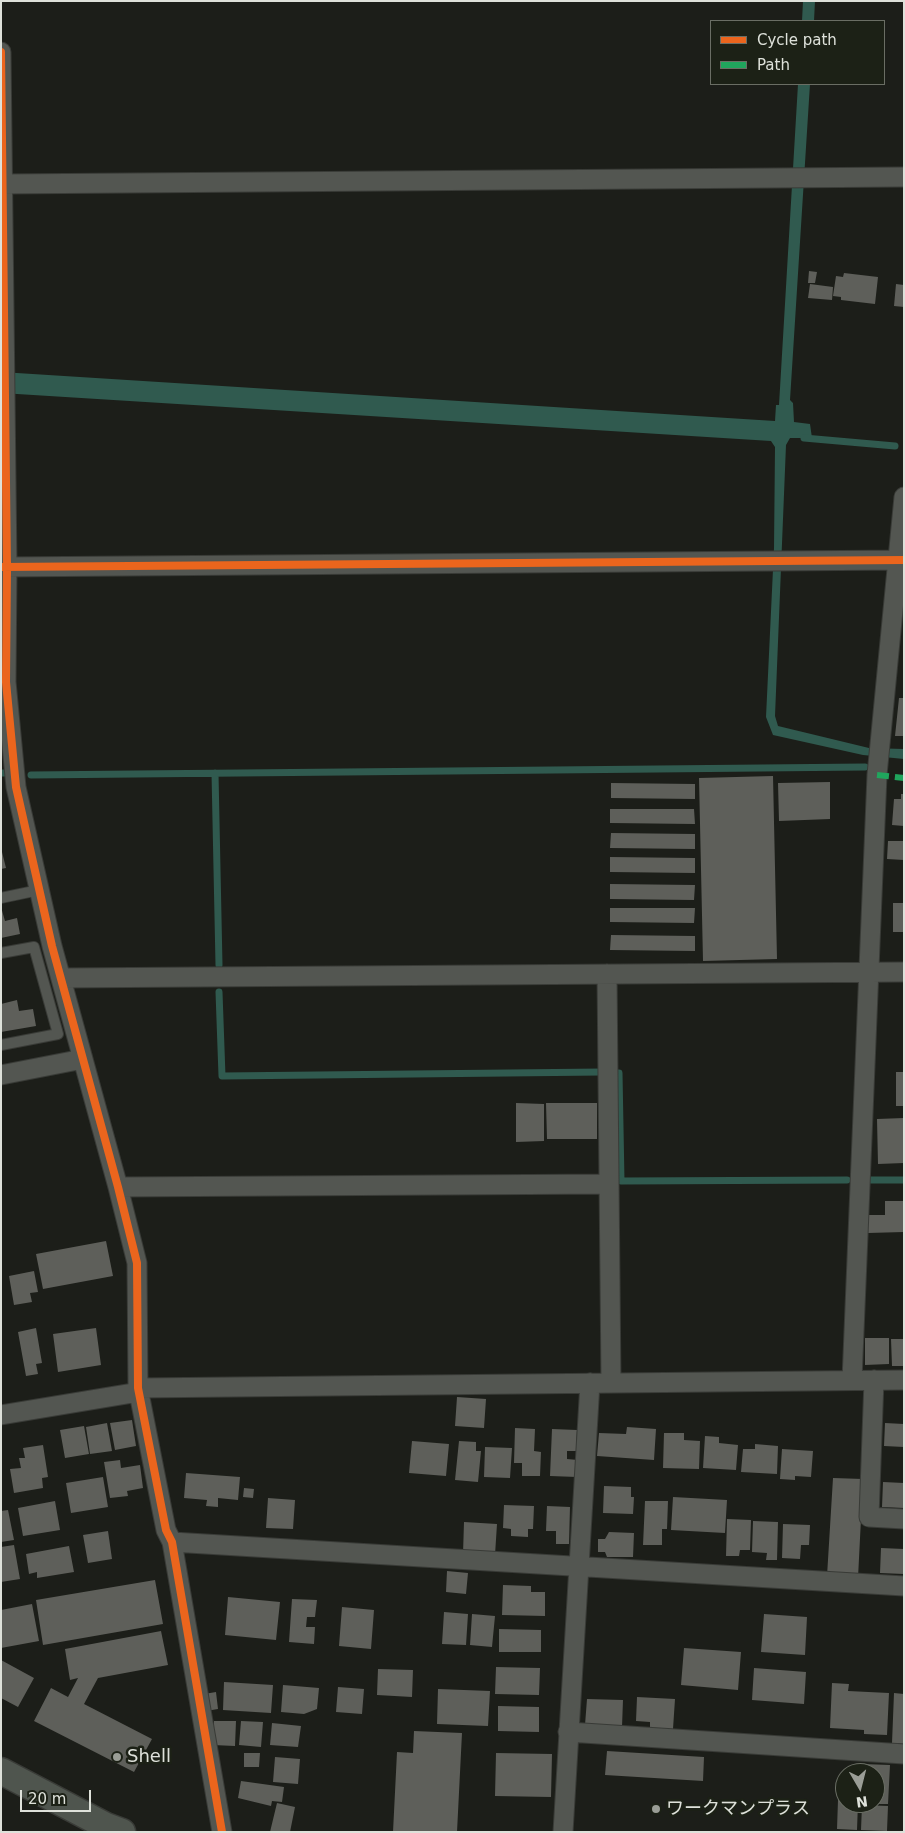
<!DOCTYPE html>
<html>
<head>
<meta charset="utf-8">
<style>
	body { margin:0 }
	#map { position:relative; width:905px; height:1833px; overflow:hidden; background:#1c1e19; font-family:"DejaVu Sans",sans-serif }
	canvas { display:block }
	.frame { position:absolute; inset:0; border:2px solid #dee1da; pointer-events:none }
	.legend { position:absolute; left:710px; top:20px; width:175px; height:65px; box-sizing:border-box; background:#1c2116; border:1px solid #6a6e64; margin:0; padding:6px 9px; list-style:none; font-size:15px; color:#dee1da }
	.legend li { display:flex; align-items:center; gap:10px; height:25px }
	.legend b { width:25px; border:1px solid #6a6e64 }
	.north { position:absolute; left:835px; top:1763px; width:50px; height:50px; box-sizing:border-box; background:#1c2116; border:1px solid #6a6e64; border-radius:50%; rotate:172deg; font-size:14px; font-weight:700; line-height:20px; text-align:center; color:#dee1da }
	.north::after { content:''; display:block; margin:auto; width:18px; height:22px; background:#9a9d96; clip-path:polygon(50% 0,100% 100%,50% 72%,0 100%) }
	.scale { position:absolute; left:20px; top:1790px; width:71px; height:22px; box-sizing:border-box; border:2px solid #dee1da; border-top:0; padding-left:6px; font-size:15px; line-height:18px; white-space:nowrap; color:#dee1da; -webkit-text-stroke:4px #1c2116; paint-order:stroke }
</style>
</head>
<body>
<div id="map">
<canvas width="905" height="1833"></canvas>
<div class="frame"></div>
<ul class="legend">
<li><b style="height:6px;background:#eb651d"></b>Cycle path</li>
<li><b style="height:6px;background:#20a55d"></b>Path</li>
</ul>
<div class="north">N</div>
<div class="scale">20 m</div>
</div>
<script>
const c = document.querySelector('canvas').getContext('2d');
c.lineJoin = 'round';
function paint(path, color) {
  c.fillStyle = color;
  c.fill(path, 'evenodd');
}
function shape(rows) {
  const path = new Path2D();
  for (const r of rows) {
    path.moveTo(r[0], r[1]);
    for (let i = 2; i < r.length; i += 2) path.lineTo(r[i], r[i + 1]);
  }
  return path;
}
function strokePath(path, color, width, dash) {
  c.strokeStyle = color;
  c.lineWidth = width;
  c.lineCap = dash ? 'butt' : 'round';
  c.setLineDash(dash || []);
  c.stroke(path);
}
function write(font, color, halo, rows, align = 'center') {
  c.font = font + ' "DejaVu Sans","Noto Sans JP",sans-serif';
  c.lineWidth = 5;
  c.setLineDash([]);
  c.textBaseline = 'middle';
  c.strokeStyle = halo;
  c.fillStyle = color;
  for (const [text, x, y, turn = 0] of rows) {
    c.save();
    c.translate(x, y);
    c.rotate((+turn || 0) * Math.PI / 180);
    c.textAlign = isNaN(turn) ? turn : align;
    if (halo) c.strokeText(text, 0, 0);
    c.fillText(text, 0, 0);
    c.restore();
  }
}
paint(shape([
	[803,1,815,1,814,21,802,21],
	[798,84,810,84,790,400,793,403,794,422,810,424,812,438,790,438,786,445,775,716,778,726,869,748,904,749,904,759,863,755,773,735,766,717,774,548,775,447,771,441,1,393,1,372,775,421,776,405,779,405]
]), '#305a4f');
strokePath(shape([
	[804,438,895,446],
	[1,773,5,773],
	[215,773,219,965],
	[31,775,865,767],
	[219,992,222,1076,602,1072],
	[613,1073,619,1073,621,1181,847,1180],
	[867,1180,904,1180]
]), '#305a4f', 7);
paint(shape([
	[809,271,817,272,815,283,808,283],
	[844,273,878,277,875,304,841,300,841,297,833,296,836,276,843,277],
	[810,284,833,287,832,300,808,298],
	[896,284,904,285,904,307,894,306],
	[899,698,904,698,904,736,895,736],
	[773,776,777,959,703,961,699,778],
	[830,782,830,819,779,821,778,783],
	[611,783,695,784,695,799,611,798],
	[901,794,904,794,904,826,892,825,894,799,901,799],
	[610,809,694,809,695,824,610,823],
	[611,833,695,834,695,849,610,848],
	[888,841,904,841,904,860,887,859],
	[1,848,6,868,1,869],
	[610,857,695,858,695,873,610,872],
	[610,884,695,885,694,900,610,899],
	[893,903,904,903,904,932,893,932],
	[1,907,5,921,17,918,20,934,1,938],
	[610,908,695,908,694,923,610,922],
	[611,935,695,936,695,951,610,950],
	[17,1000,19,1011,33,1009,36,1026,1,1032,1,1004],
	[896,1072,904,1072,904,1106,896,1106],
	[516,1103,544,1104,544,1141,516,1142],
	[546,1103,597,1103,597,1139,547,1139],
	[904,1118,904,1163,878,1164,877,1119],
	[885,1201,904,1201,904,1232,868,1233,868,1215,885,1215],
	[106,1241,113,1276,43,1289,36,1254],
	[34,1271,38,1292,30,1293,32,1302,14,1305,9,1276],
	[36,1328,42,1363,36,1364,38,1374,26,1376,18,1332],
	[96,1328,101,1365,58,1372,53,1334],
	[865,1338,889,1338,889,1364,865,1365],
	[891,1339,904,1339,904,1366,892,1366],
	[457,1397,486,1399,484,1428,455,1426],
	[132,1420,136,1446,115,1450,110,1423],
	[107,1423,112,1451,90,1454,86,1427],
	[885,1423,904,1424,904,1447,884,1446],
	[84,1426,89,1454,65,1458,60,1430],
	[627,1427,656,1429,654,1460,597,1456,599,1433,626,1434],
	[515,1428,535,1429,534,1451,541,1452,540,1476,522,1476,522,1463,514,1463],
	[552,1429,577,1430,576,1451,567,1451,567,1459,578,1460,577,1477,550,1476],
	[664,1433,684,1433,684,1440,700,1441,699,1469,663,1468],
	[705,1436,719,1437,719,1443,738,1445,736,1470,703,1468],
	[412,1441,449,1444,446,1476,409,1473],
	[459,1441,476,1442,476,1451,481,1451,478,1482,455,1480],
	[755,1444,778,1446,777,1474,741,1472,743,1449,755,1449],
	[43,1445,48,1477,42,1478,43,1488,14,1493,10,1469,21,1468,19,1458,25,1458,23,1448],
	[485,1447,512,1448,510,1478,484,1477],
	[782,1449,813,1451,811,1477,795,1476,795,1480,780,1479],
	[120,1460,121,1468,140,1465,143,1488,127,1491,128,1496,110,1498,104,1462],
	[186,1473,240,1477,238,1500,218,1498,218,1507,206,1506,207,1500,184,1498],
	[103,1477,108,1507,71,1513,66,1483],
	[833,1478,863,1479,858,1578,827,1576],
	[883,1482,904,1483,904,1508,882,1507],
	[604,1486,631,1487,631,1497,634,1497,633,1514,603,1513],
	[244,1488,254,1489,253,1498,243,1497],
	[673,1497,727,1500,725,1533,671,1530],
	[268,1498,295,1500,293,1529,266,1528],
	[55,1501,60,1530,23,1536,18,1508],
	[645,1501,668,1501,667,1529,662,1529,662,1545,643,1545],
	[504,1505,534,1506,533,1529,528,1529,528,1537,511,1536,511,1529,503,1528],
	[547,1506,570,1507,569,1544,556,1544,556,1531,546,1531],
	[8,1510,14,1540,1,1542,1,1511],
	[727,1519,751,1520,750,1550,740,1550,739,1556,726,1556],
	[753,1521,778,1522,777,1560,766,1560,767,1553,752,1552],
	[464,1522,497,1524,495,1555,463,1554],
	[783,1524,810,1525,809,1545,801,1545,800,1559,782,1558],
	[108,1531,112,1559,88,1563,83,1535],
	[609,1532,634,1533,633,1557,607,1557,605,1552,598,1552,598,1539,605,1539],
	[14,1545,20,1579,1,1582,1,1547],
	[69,1546,74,1572,37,1578,37,1572,29,1574,26,1554],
	[881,1548,904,1549,904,1574,880,1573],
	[447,1571,468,1573,466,1594,446,1592],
	[155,1580,163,1624,43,1645,36,1600],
	[503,1585,531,1586,531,1592,545,1592,545,1616,502,1615],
	[228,1597,280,1602,276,1640,225,1635],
	[292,1599,317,1600,315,1617,307,1617,306,1627,315,1627,314,1644,289,1642],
	[32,1604,39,1641,1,1648,1,1610],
	[342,1607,374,1610,371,1649,339,1646],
	[444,1612,468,1614,466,1645,442,1644],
	[472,1614,495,1616,492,1647,470,1645],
	[764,1614,807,1617,805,1655,761,1652],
	[499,1629,541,1630,541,1652,499,1652],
	[161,1631,168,1665,98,1678,84,1704,152,1739,134,1772,34,1721,51,1688,68,1697,78,1678,70,1680,65,1649],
	[684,1648,741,1652,738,1690,681,1685],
	[1,1660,34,1678,18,1707,1,1698],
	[496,1667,540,1668,539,1695,495,1694],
	[754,1668,806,1672,804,1704,752,1700],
	[378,1669,413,1670,412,1697,377,1695],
	[224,1682,273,1685,271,1713,223,1710],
	[832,1683,849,1684,848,1691,889,1693,887,1735,864,1734,864,1730,830,1728],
	[283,1685,319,1688,317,1709,304,1714,281,1712],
	[338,1687,364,1689,362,1714,336,1712],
	[438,1689,490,1691,488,1726,437,1724],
	[216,1692,218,1709,206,1711,204,1694],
	[894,1693,904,1694,904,1744,892,1743],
	[637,1697,675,1699,673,1729,650,1728,650,1722,636,1721],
	[587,1699,623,1700,622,1727,585,1725],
	[498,1706,539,1707,539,1732,498,1731],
	[214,1721,236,1721,235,1746,213,1745],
	[241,1721,263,1722,261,1747,239,1745],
	[272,1723,301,1726,298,1747,270,1745],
	[414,1731,462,1733,457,1832,393,1832,397,1752,413,1753],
	[607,1751,704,1757,703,1781,605,1775],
	[244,1753,260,1753,259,1767,244,1767],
	[496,1753,552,1754,551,1797,495,1796],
	[275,1757,300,1759,298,1784,273,1782],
	[863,1764,890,1765,888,1804,875,1804,875,1773,863,1773],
	[241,1781,284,1787,282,1802,272,1801,271,1806,238,1798],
	[838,1800,845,1801,845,1803,858,1803,857,1830,837,1829],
	[277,1803,295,1807,290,1832,270,1832],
	[862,1805,888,1806,887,1831,861,1830]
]), '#5e5f5a');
const lane = shape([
	[1,898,39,890],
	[1,953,34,947,58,1034,1,1045]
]);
const street = shape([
	[1,52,7,567,6,682,16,787,52,946,118,1187,137,1263,138,1388,166,1530,172,1542,222,1832],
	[1,184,904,177],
	[1,567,904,560],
	[607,974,611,1382],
	[61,978,904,972],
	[1,1075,83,1059],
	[118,1187,609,1184],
	[852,1380,877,775,904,497],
	[874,1380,869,1517,904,1519],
	[138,1388,904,1380],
	[1,1415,139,1392],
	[172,1542,904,1586],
	[568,1732,904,1754],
	[563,1832,590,1383]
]);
const secondary = shape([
	[1,1771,106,1826,122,1832]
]);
strokePath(lane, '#393b37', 12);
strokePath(street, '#393b37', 21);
strokePath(secondary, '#393b37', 29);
strokePath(lane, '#535651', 10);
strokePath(street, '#535651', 19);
strokePath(secondary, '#4f554e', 26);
strokePath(shape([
	[877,775,904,778]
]), '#20a55d', 6, [12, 6]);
strokePath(shape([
	[1,52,7,567,6,682,16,787,52,946,118,1187,137,1263,138,1388,166,1530,172,1542,222,1832],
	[1,567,904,560]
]), '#eb651d', 8);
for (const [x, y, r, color] of [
	[117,1757,5,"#9a9d96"],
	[656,1809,5,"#9a9d96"]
]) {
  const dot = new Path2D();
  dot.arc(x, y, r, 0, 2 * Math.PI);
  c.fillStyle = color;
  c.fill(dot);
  strokePath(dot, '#1c2116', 2);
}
write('18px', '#dee1da', '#1c2116', [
	["Shell",127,1757],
	["ワークマンプラス",666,1809]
], 'left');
</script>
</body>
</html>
